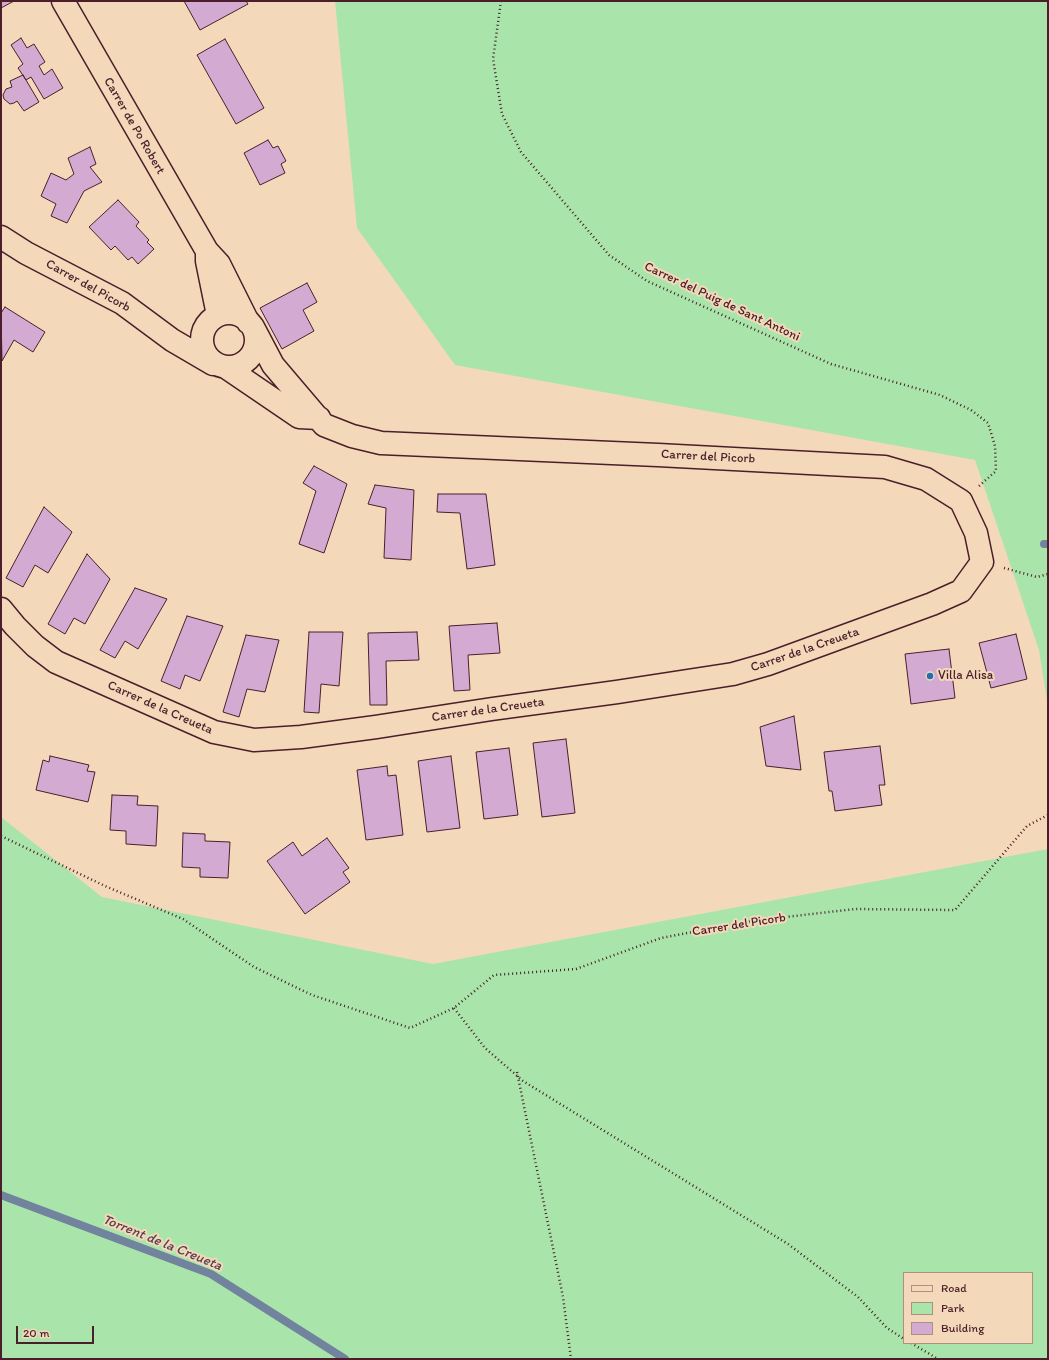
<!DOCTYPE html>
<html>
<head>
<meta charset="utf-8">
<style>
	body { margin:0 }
	#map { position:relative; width:1049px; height:1360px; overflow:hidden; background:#f4d8ba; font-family:Itim,sans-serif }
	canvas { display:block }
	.frame { position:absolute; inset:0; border:2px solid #4a1f2b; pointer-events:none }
	.legend { position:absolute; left:903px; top:1272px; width:130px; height:72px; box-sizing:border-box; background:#f4d8ba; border:1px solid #b08e81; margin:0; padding:5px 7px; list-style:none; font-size:12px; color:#4a1f2b }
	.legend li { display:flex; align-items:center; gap:8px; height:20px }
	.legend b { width:20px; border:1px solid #b08e81 }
	.scale { position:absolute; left:16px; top:1326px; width:78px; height:18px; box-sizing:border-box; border:2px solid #4a1f2b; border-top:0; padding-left:5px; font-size:12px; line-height:14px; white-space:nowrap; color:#4a1f2b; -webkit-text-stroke:3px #f4d8ba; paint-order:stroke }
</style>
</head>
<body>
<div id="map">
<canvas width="1049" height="1360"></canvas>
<div class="frame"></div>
<ul class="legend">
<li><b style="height:5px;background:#f4d8ba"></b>Road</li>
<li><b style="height:11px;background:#a9e5ab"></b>Park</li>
<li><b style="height:11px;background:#d3abd2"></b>Building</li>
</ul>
<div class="scale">20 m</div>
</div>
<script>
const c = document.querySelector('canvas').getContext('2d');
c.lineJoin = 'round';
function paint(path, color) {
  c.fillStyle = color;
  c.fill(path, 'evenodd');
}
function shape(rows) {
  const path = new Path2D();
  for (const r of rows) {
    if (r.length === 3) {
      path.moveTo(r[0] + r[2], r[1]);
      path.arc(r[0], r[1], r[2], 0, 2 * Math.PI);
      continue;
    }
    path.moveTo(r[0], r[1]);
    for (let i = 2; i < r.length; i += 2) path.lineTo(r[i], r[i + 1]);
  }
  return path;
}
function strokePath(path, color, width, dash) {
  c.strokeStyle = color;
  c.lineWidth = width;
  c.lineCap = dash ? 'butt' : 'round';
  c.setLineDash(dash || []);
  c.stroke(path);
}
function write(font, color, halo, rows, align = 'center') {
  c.font = font + ' Itim,sans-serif';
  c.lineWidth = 4;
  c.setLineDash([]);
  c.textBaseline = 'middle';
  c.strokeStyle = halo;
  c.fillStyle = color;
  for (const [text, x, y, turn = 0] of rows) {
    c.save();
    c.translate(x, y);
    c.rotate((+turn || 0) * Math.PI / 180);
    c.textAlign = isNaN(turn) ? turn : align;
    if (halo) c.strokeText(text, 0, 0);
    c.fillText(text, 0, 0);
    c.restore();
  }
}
paint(shape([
	[335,1,1048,1,1048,707,1039,650,975,460,455,365,357,228],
	[1,817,102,897,433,964,1048,849,1048,1359,1,1359],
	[904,1273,1032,1273,1032,1343,904,1343]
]), '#a9e5ab');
strokePath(shape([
	[1044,544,1048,544],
	[1,1195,211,1274,345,1359]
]), '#72839e', 8);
const building = shape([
	[1,1,14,1,1,8,1,1],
	[184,1,246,1,248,4,200,30,184,1],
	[21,38,27,48,34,44,45,62,39,66,44,75,52,69,63,88,44,99,31,77,26,80,18,68,23,64,11,45,21,38],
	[225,39,264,108,236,124,197,55,225,39],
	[23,75,39,102,24,111,17,101,14,103,10,104,4,99,3,95,6,89,12,87,10,81,23,75],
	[268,140,273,148,278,146,286,161,281,164,285,173,260,185,244,153,268,140],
	[90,147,96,164,90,167,102,182,84,191,67,223,51,216,56,204,41,196,51,173,66,180,74,174,68,158,90,147],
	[118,200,139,222,136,226,149,240,147,242,154,249,138,264,132,257,128,260,115,246,111,250,89,227,118,200],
	[307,283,317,302,303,310,314,331,282,349,260,308,307,283],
	[5,307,45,332,33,352,14,340,2,361,1,313,5,307],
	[314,466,347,484,324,553,299,544,316,491,303,483,314,466],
	[375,485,414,490,411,560,384,558,386,508,368,504,375,485],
	[438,494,486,494,495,565,467,569,460,513,437,512,438,494],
	[44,507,72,532,48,573,35,565,23,587,6,578,44,507],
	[87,554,110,579,85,624,74,618,65,634,48,624,87,554],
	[135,588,167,599,138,649,125,641,115,658,100,650,135,588],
	[187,616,223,626,200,681,185,675,180,689,161,681,187,616],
	[497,623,500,653,468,655,470,690,454,691,449,626,497,623],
	[309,632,343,632,339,686,321,684,319,713,304,712,309,632],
	[417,632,419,660,386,661,387,705,370,705,368,633,417,632],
	[1016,634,1027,679,991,688,979,643,1016,634],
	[246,635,279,640,265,692,247,689,239,717,223,712,246,635],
	[949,649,955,698,911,704,905,654,949,649],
	[794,716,801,770,766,766,760,727,794,716],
	[566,739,575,813,542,817,533,743,566,739],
	[880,746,885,785,879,785,882,805,835,811,832,791,829,791,824,752,880,746],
	[509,748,518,815,484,819,476,752,509,748],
	[50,756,89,765,87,771,95,772,88,802,36,790,43,760,49,762,50,756],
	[451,756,460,828,427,832,418,761,451,756],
	[387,766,388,776,396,775,403,835,366,840,357,770,387,766],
	[112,795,138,796,137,805,158,806,156,846,126,844,126,831,110,830,112,795],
	[183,833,205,834,205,841,230,842,228,878,200,877,200,868,182,867,183,833],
	[327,838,349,868,343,872,350,882,305,914,267,861,293,842,302,856,327,838]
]);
paint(building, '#d3abd2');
strokePath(building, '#4a1f2b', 1);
const minor = shape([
	[63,1,207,251,219,264,248,322],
	[1,237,26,253,122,303,172,340,213,364],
	[207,254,207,261,218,315],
	[229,340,27],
	[227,368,299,417,319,418],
	[1,609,15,626,35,646,56,662,214,732,254,740,301,737,376,727,492,709,617,692,733,674,768,664,932,604,961,591,982,562,976,533,961,501,926,479,885,467,658,455,381,443,352,436,324,425,273,365,253,327]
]);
strokePath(minor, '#4a1f2b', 25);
strokePath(shape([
	[501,1,493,59,502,114,521,152,609,255,647,281,831,364,940,395,971,410,988,423,995,446,996,471,979,486],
	[1004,568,1037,577,1048,574],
	[1,836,105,886,183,919,254,967,312,995,410,1028,454,1008,494,975,576,969,661,938,751,921,855,909,955,910,1027,826,1048,815],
	[454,1008,485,1048,523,1081,788,1244,858,1297,887,1328,904,1339],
	[517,1072,563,1297,571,1359],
	[911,1343,938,1359]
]), '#4a1f2b', 2.5, [1, 3]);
strokePath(minor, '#f4d8ba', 22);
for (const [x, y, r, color] of [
	[930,676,4,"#1f6fb2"]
]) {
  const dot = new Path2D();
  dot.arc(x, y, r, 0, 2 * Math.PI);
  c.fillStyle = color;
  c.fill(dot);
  strokePath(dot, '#f4d8ba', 1.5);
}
write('13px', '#4a1f2b', '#f4d8ba', [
	["Carrer de Po Robert",134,126,60],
	["Carrer del Picorb",88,286,29],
	["Carrer del Puig de Sant Antoni",722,302,25],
	["Carrer del Picorb",708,457,3],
	["Carrer de la Creueta",805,650,-19],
	["Carrer de la Creueta",160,708,24],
	["Carrer de la Creueta",488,710,-8],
	["Carrer del Picorb",739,925,-9]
]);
write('13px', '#4a1f2b', '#f4d8ba', [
	["Villa Alisa",938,676]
], 'left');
write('italic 14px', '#574051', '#f4d8ba', [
	["Torrent de la Creueta",162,1243,22]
]);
</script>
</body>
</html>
